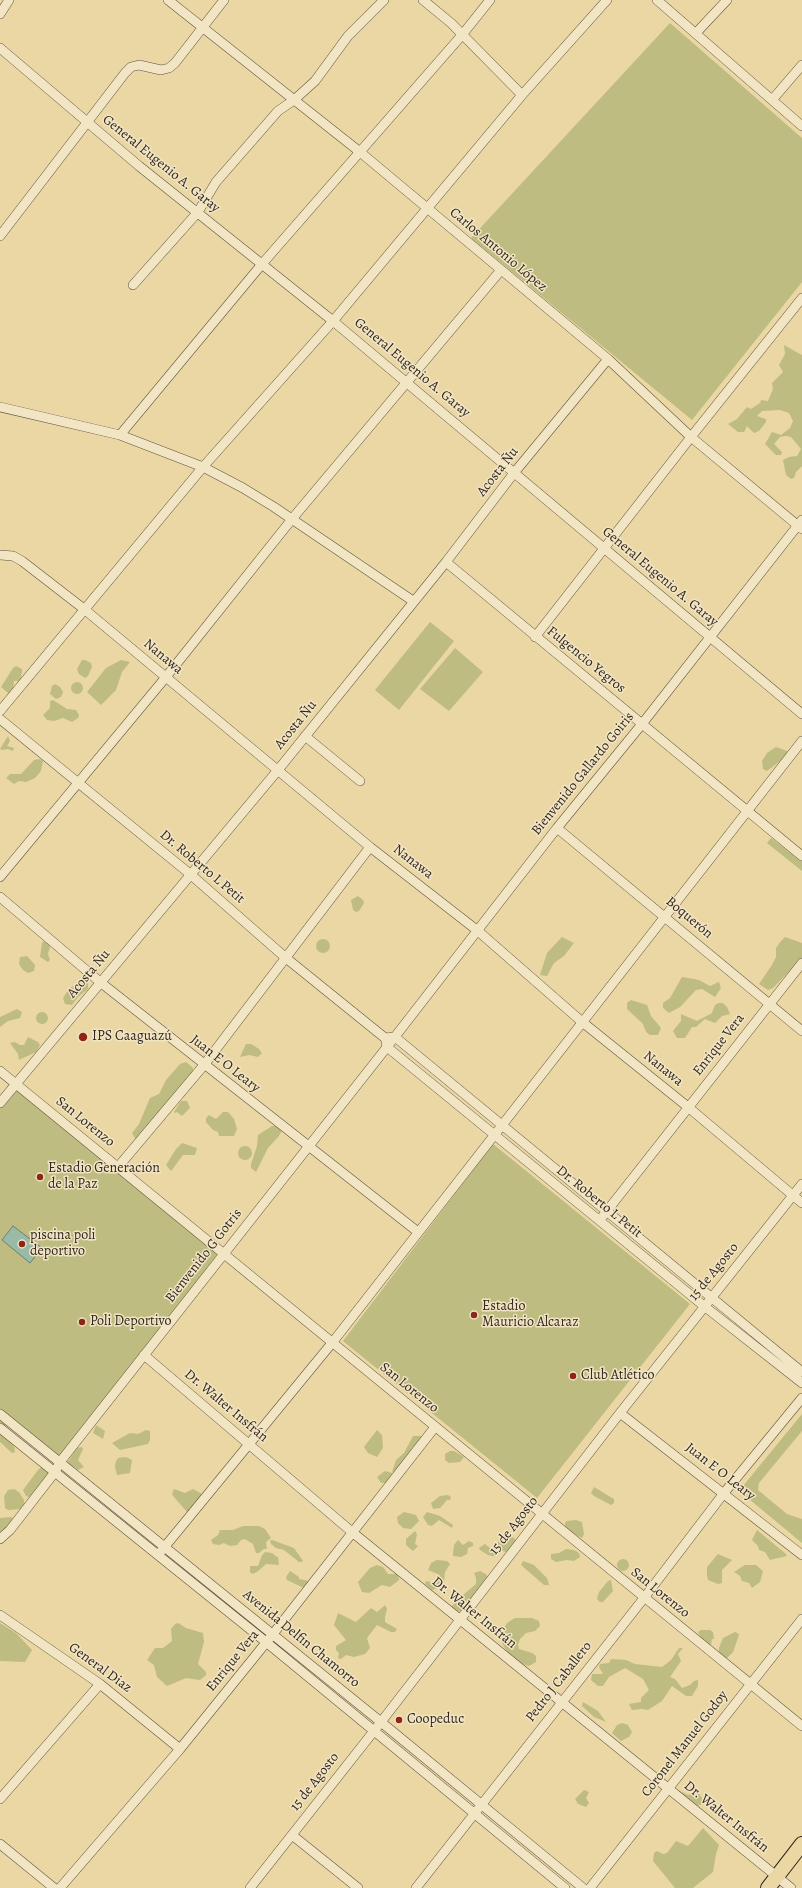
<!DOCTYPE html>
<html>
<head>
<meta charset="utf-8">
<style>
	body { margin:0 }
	canvas { display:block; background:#ead7a4 }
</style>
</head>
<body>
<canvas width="802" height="1888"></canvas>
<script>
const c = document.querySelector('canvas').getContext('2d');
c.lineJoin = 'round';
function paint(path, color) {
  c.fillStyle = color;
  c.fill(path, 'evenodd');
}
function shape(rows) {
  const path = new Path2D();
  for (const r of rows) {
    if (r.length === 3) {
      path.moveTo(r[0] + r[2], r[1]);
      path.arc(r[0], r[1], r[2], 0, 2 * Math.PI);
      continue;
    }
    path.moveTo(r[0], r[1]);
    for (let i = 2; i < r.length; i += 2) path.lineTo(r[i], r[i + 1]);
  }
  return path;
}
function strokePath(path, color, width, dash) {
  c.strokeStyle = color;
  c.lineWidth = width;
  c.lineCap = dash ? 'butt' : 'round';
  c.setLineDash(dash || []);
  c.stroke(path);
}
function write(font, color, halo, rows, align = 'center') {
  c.font = font + ' Alegreya,serif';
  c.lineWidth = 3;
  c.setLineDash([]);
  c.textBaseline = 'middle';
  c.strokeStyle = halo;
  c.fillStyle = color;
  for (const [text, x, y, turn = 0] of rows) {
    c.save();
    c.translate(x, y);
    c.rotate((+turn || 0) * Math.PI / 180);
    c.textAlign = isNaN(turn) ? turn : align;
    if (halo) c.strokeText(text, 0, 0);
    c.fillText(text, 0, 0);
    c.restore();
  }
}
paint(shape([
	[670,23,802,138,802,282,692,420,471,238],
	[784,345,802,355,802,466,796,472,794,478,791,479,786,475,783,460,789,457,797,456,801,449,791,437,786,436,780,437,774,444,782,452,781,455,776,455,765,444,772,432,781,435,790,428,793,421,789,413,780,410,762,411,757,416,766,419,766,422,759,431,754,433,747,426,744,432,738,432,728,424,737,419,747,407,751,409,760,403,761,400,768,401,773,389,772,383,783,372,779,365,785,354],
	[430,622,454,641,399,710,375,690],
	[455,648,483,672,449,711,420,689],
	[82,660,85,660,91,663,92,667,88,676,85,678,79,674,77,669],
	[121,660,130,662,122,672,116,690,101,705,87,692,106,668],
	[16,666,22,669,22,672,20,681,14,681,13,690,11,693,8,693,1,687,13,668],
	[77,688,6],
	[55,684,60,687,63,692,61,697,56,699,50,694,52,686],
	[53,700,67,709,76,710,79,715,78,718,72,722,63,718,54,721,47,720,43,715,50,708,50,701],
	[8,736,10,741,7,746,14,748,13,751,8,749,2,750,0,749],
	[776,747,787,751,787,756,767,771,763,769,762,761,767,753],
	[40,759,43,761,41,771,35,778,26,782,19,781,14,784,6,778,10,774,21,774,34,760],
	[771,838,802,861,802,871,767,843],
	[358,896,363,900,364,903,359,911,356,912,353,910,351,900],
	[562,937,574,943,564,956,554,963,547,976,540,975,547,953],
	[785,937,802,943,802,958,773,988,768,990,759,984,772,965,776,957,776,948,781,941],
	[323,946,7],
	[44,941,49,944,50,947,48,954,50,960,48,962,40,957,42,943],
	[27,956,35,965,34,971,28,973,23,970,19,964,20,957],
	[682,977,699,980,710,986,719,982,721,988,715,997,702,989,696,990,680,1007,669,1013,663,1008,663,1003,670,998],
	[83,979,88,982,88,989,78,997,72,1005,65,1004,63,998,69,989],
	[631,1000,647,1005,651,1016,661,1028,658,1035,650,1035,646,1032,643,1024,627,1009,627,1003],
	[719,1003,723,1003,727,1007,730,1014,722,1016,715,1023,705,1019,696,1027,692,1027,685,1038,677,1038,673,1031,681,1021,681,1014,697,1021,712,1013,715,1005],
	[17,1009,22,1012,20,1018,8,1021,0,1027,0,1017],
	[42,1018,6],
	[28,1037,38,1042,40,1045,36,1052,19,1060,18,1054,10,1043,15,1042,20,1045,24,1045],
	[246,1044,251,1044,259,1049,262,1053,258,1057,249,1055,240,1057],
	[186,1062,193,1068,193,1076,136,1140,132,1133,139,1124,150,1098,159,1094,166,1080,180,1064],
	[16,1089,219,1252,60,1462,9,1425,0,1427,0,1108],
	[181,1101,187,1101,190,1108,182,1116,177,1112,175,1113,174,1112],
	[223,1112,228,1112,234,1119,237,1129,234,1136,219,1136,218,1132,213,1130,206,1122,206,1118,209,1115,216,1119],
	[272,1126,278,1126,282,1130,279,1136,268,1148,256,1172,251,1168,251,1164,257,1146,258,1135],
	[182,1143,197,1148,195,1155,183,1155,171,1171,166,1165,176,1149],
	[493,1144,690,1304,537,1498,343,1341],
	[245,1153,7],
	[802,1414,802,1431,759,1483,758,1490,787,1514,802,1519,802,1543,743,1494,743,1486],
	[96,1425,105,1431,103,1439,93,1433],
	[146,1430,150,1431,150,1440,148,1444,120,1450,112,1443,130,1433,138,1434],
	[377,1430,382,1435,383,1448,377,1457,368,1453,364,1447],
	[0,1432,14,1446,15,1452,12,1453,0,1442],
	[413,1436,423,1436,421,1441,412,1448,408,1459,399,1471,392,1472,396,1460,404,1453],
	[82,1447,83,1449,78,1460,84,1467,78,1470,67,1463,77,1448],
	[450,1451,454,1451,464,1457,460,1462,449,1463,445,1460,445,1454],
	[126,1457,132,1460,130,1473,117,1475,115,1467,116,1461,118,1458],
	[43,1466,51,1475,32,1498,26,1496,23,1490,38,1470],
	[385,1471,392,1473,393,1478,385,1483,381,1483,377,1477],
	[594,1487,614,1499,614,1503,611,1505,594,1496,591,1493],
	[14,1489,19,1492,24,1500,24,1507,22,1509,8,1510,5,1508,4,1496,8,1490],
	[174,1489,185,1493,193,1489,202,1494,191,1512,187,1512,174,1497,172,1494],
	[448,1495,451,1497,450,1500,447,1500,440,1508,433,1509,431,1503,440,1496],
	[404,1512,416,1515,419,1521,411,1529,403,1528,398,1523,397,1517],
	[427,1512,440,1516,453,1525,452,1528,439,1520,432,1526,428,1525,423,1517],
	[11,1517,14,1519,0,1537,0,1518],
	[576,1520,582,1522,584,1534,582,1538,570,1532,565,1527,565,1523,567,1521],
	[243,1526,259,1526,265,1529,271,1538,266,1542,267,1549,264,1549,259,1553,256,1553,253,1544,245,1539,241,1540,237,1545,230,1546,224,1543,219,1545,213,1544,211,1540,218,1535,220,1530,233,1530],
	[757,1530,786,1554,787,1556,770,1560,765,1552,759,1550,758,1546,752,1540],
	[415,1531,417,1534,415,1544,418,1546,413,1551,406,1545,406,1539],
	[505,1533,514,1538,516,1541,510,1551,506,1552,503,1551,497,1546,498,1542,503,1539],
	[272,1540,294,1548,303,1561,302,1562,299,1562,284,1550,276,1548,271,1544,270,1541],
	[458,1540,463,1545,469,1541,473,1543,473,1546,468,1548,467,1554,461,1557,453,1556,453,1553,454,1545],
	[485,1544,497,1554,496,1557,488,1555,480,1550,479,1548],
	[566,1549,574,1550,579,1553,580,1557,574,1561,567,1560,556,1562,551,1559,551,1554,559,1553],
	[265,1552,272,1553,277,1557,278,1557,279,1565,266,1564,257,1572,252,1574,250,1572,250,1566,258,1566,262,1555],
	[718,1554,732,1560,722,1570,722,1583,718,1584,708,1580,707,1575,707,1567],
	[623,1565,6],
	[437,1560,447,1561,450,1564,445,1572,444,1583,440,1587,432,1590,425,1584,426,1581,434,1583,440,1575,428,1570,431,1563],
	[523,1561,534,1565,547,1578,549,1585,544,1585,521,1565],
	[377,1565,383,1567,388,1574,398,1574,399,1580,390,1587,382,1585,369,1593,362,1592,358,1582,370,1568],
	[745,1565,756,1565,763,1571,760,1582,752,1588,749,1583,742,1581,740,1576,734,1572],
	[290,1571,299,1577,299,1579,309,1581,304,1588,287,1580,286,1577],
	[480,1571,486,1574,488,1579,463,1611,453,1611,452,1606,456,1601,476,1584,476,1578,474,1573],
	[611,1580,613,1591,603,1602,600,1602,597,1599,599,1592,608,1581],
	[385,1605,387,1609,385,1617,385,1622,397,1629,395,1632,391,1632,377,1625,367,1638,370,1648,365,1654,354,1657,346,1655,341,1659,338,1658,339,1653,336,1650,336,1646,346,1640,334,1625,338,1613,356,1622,371,1608,377,1612],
	[515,1618,532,1618,539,1621,540,1626,535,1631,526,1633,520,1639,518,1645,519,1649,532,1653,536,1656,536,1662,529,1666,519,1663,507,1652,501,1641,502,1631,507,1623],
	[0,1623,16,1633,32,1650,25,1662,0,1661],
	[178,1623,186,1628,203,1633,204,1642,198,1664,206,1672,206,1675,200,1680,186,1678,167,1686,157,1677,154,1665,147,1660,155,1648,163,1648,172,1641,171,1629,175,1624],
	[701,1630,710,1630,713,1632,714,1639,712,1639,711,1645,700,1642,700,1636,698,1632],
	[735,1632,739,1634,738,1638,733,1652,726,1659,719,1653,719,1648,723,1638],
	[679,1648,683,1648,678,1654,681,1661,670,1677,675,1679,682,1688,690,1685,694,1681,698,1680,698,1686,692,1696,686,1696,672,1686,662,1701,648,1710,642,1709,632,1710,629,1704,641,1702,641,1698,649,1690,643,1679,625,1668,609,1677,603,1686,598,1686,591,1680,592,1674,603,1674,599,1667,600,1664,609,1663,611,1659,626,1660,635,1664,662,1667,671,1660],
	[583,1702,598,1711,606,1722,594,1717,582,1706],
	[622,1723,628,1725,632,1732,629,1737,621,1741,612,1733,617,1725],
	[584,1790,589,1792,586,1798,589,1803,586,1807,578,1804,575,1799],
	[678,1790,688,1795,697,1791,702,1798,702,1804,697,1806,680,1795],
	[703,1828,719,1845,716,1854,713,1872,693,1888,675,1888,653,1861,654,1853,657,1851,663,1854,667,1853,676,1841,688,1846]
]), '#bebc81');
const water = shape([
	[13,1226,42,1248,30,1263,2,1240,13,1226]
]);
paint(water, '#98baa6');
strokePath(water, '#6f7f70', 1);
const minor = shape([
	[168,0,360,152,608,359,691,437,802,529],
	[423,0,451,23,522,95],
	[657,0,802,126],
	[0,14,9,0],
	[696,33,727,0],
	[0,48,139,166,333,321,802,714],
	[772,100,802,65],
	[0,236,125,73,131,67,139,65,161,70,169,68,175,63,224,0],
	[133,285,198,212,216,182,278,111,294,100,315,81,348,36,384,0],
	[0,407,120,435,203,467,243,488,274,507,413,601],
	[120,435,262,264,462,35,490,0],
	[0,555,13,556,22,561,84,609,370,847,478,931,581,1021,688,1107,802,1203],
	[446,562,802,856],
	[535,637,691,437,802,298],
	[0,711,203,467,333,321,522,95,607,0],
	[0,719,190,874,286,958,385,1038,395,1037,802,1372],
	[305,736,360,781],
	[557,828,802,1031],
	[0,877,166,677,292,519,501,270],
	[0,897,100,982,418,1232],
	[386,1041,387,1047,704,1306,802,1383],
	[0,1071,802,1726],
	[0,1103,278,770,446,562,514,473,608,359],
	[118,1167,204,1065,370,847],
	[603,1216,802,963],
	[144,1355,352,1532,791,1888],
	[620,1413,802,1555],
	[0,1414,381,1722,583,1888],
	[0,1428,266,1642,565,1888],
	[0,1539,10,1530,55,1472,60,1462,387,1047,557,828,642,724,802,520],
	[158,1555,332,1343,802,741],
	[0,1615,100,1684,180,1749],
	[0,1799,100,1684],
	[292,1835,358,1888],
	[0,1844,54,1888],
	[60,1888,180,1749,273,1634,435,1427],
	[250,1888,381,1722,620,1413,802,1184],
	[416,1888,644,1598,724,1493,802,1398],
	[590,1888,802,1619]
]);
const trunk = shape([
	[768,1888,802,1844]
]);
strokePath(minor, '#605240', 10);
strokePath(trunk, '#32261e', 16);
strokePath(minor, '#f1e5c4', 9);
strokePath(trunk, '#ead7a4', 14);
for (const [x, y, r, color] of [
	[83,1037,5,"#8f2418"],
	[40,1177,4,"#8f2418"],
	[22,1244,4,"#8f2418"],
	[474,1315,4,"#8f2418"],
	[82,1322,4,"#8f2418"],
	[573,1376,4,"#8f2418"],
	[399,1720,4,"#8f2418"]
]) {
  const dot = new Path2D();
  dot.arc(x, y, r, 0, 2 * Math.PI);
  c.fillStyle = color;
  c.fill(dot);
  strokePath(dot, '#f1e5c4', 1.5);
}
write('14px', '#32261e', '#f1e5c4', [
	["General Eugenio A. Garay",161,164,39],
	["Carlos Antonio López",498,250,40],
	["General Eugenio A. Garay",412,368,40],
	["Acosta Ñu",498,472,-52],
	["General Eugenio A. Garay",660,577,40],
	["Nanawa",163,657,40],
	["Fulgencio Yegros",586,660,39],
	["Acosta Ñu",296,725,-51],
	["Bienvenido Gallardo Goiris",583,774,-51],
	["Nanawa",413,862,38],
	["Dr. Roberto L Petit",202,867,40],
	["Boquerón",689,918,40],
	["Acosta Ñu",89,974,-50],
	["Enrique Vera",719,1045,-52],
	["Juan E O Leary",225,1064,38],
	["Nanawa",663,1069,39],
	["San Lorenzo",85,1122,39],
	["Dr. Roberto L Petit",599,1202,39],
	["Bienvenido G Gotris",204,1256,-52],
	["15 de Agosto",714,1272,-51],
	["San Lorenzo",409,1388,39],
	["Dr. Walter Insfrán",226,1406,40],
	["Juan E O Leary",720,1472,38],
	["15 de Agosto",514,1526,-52],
	["San Lorenzo",660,1593,39],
	["Dr. Walter Insfrán",474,1613,39],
	["Avenida Delfin Chamorro",301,1639,39],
	["Enrique Vera",233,1661,-51],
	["General Diaz",100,1668,36],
	["Pedro J Caballero",559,1682,-52],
	["Coronel Manuel Godoy",685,1744,-52],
	["15 de Agosto",315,1782,-52],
	["Dr. Walter Insfrán",726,1817,39]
]);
write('14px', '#32261e', '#f1e5c4', [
	["IPS Caaguazú",92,1037],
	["Estadio Generación",48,1169],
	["de la Paz",48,1185],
	["piscina poli",30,1236],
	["deportivo",30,1252],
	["Estadio",482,1307],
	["Mauricio Alcaraz",482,1323],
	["Poli Deportivo",90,1322],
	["Club Atlético",581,1376],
	["Coopeduc",407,1720]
], 'left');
</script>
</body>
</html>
